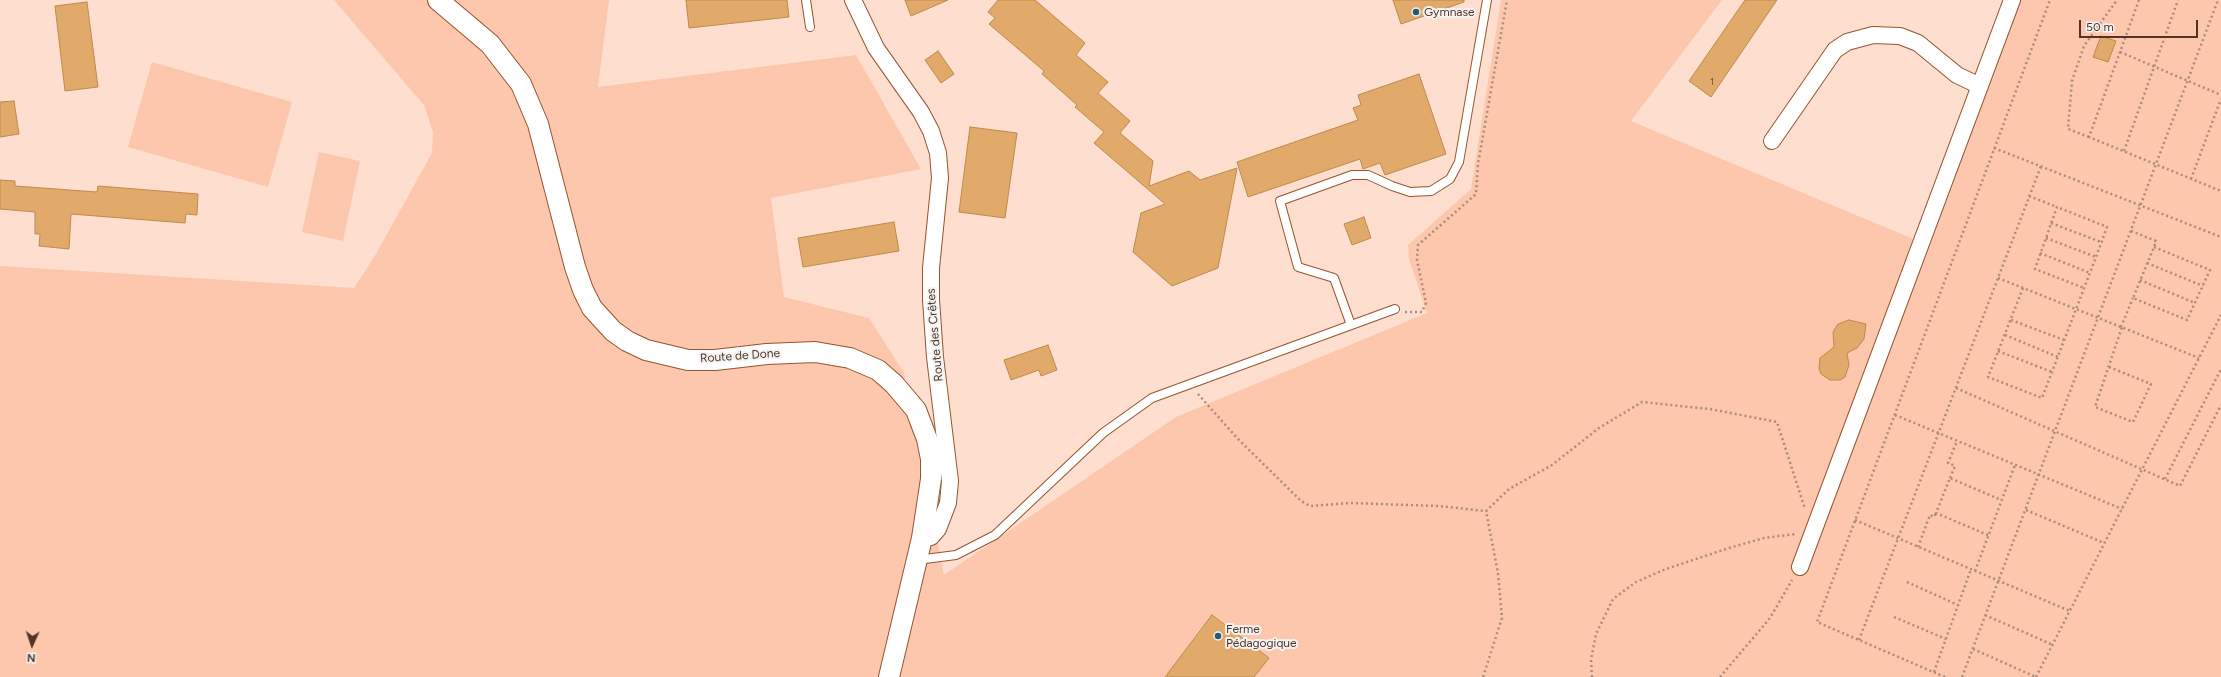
<!DOCTYPE html>
<html>
<head>
<meta charset="utf-8">
<style>
	body { margin:0 }
	#map { position:relative; width:2221px; height:677px; overflow:hidden; background:#fedece; font-family:Figtree,sans-serif }
	canvas { display:block }
	.north { position:absolute; left:12px; top:625px; width:40px; height:40px; -webkit-text-stroke:3px #f3f3f3; paint-order:stroke; rotate:183deg; font-size:11px; font-weight:700; line-height:16px; text-align:center; color:#533424 }
	.north::after { content:''; display:block; margin:auto; width:14px; height:18px; background:#533424; clip-path:polygon(50% 0,100% 100%,50% 72%,0 100%) }
	.scale { position:absolute; left:2079px; top:20px; width:119px; height:18px; box-sizing:border-box; border:2px solid #533424; border-top:0; padding-left:5px; font-size:12px; line-height:14px; white-space:nowrap; color:#533424; -webkit-text-stroke:3px #f3f3f3; paint-order:stroke }
</style>
</head>
<body>
<div id="map">
<canvas width="2221" height="677"></canvas>
<div class="north">N</div>
<div class="scale">50 m</div>
</div>
<script>
const c = document.querySelector('canvas').getContext('2d');
c.lineJoin = 'round';
function paint(path, color) {
  c.fillStyle = color;
  c.fill(path, 'evenodd');
}
function shape(rows) {
  const path = new Path2D();
  for (const r of rows) {
    path.moveTo(r[0], r[1]);
    for (let i = 2; i < r.length; i += 2) path.lineTo(r[i], r[i + 1]);
  }
  return path;
}
function strokePath(path, color, width, dash) {
  c.strokeStyle = color;
  c.lineWidth = width;
  c.lineCap = dash ? 'butt' : 'round';
  c.setLineDash(dash || []);
  c.stroke(path);
}
function write(font, color, halo, rows, align = 'center') {
  c.font = font + ' Figtree,sans-serif';
  c.lineWidth = 4;
  c.setLineDash([]);
  c.textBaseline = 'middle';
  c.strokeStyle = halo;
  c.fillStyle = color;
  for (const [text, x, y, turn = 0] of rows) {
    c.save();
    c.translate(x, y);
    c.rotate((+turn || 0) * Math.PI / 180);
    c.textAlign = isNaN(turn) ? turn : align;
    if (halo) c.strokeText(text, 0, 0);
    c.fillText(text, 0, 0);
    c.restore();
  }
}
paint(shape([
	[334,0,609,0,598,87,856,55,921,169,771,198,784,297,869,318,904,373,944,575,1176,417,1427,313,1409,259,1408,245,1471,189,1501,0,1722,0,1631,121,1930,246,2020,0,2221,0,2221,677,0,677,0,266,354,288,376,254,432,153,433,132,424,105],
	[152,62,292,102,268,187,128,147],
	[319,152,360,161,343,241,302,232]
]), '#fcc7ac');
const building = shape([
	[686,0,787,0,789,17,689,28,686,0],
	[905,0,948,0,911,16,905,0],
	[998,0,1035,0,1085,43,1076,55,1108,82,1098,93,1130,121,1120,133,1153,161,1149,186,1189,171,1200,180,1237,168,1218,268,1172,286,1133,252,1141,213,1165,204,1094,143,1104,132,1075,107,1077,105,1042,74,1044,71,989,24,995,18,988,12,998,0],
	[1393,0,1464,0,1464,2,1401,24,1393,0],
	[1745,0,1777,0,1711,97,1689,81,1745,0],
	[87,2,98,87,65,91,55,6,87,2],
	[2101,36,2116,41,2108,62,2093,57,2101,36],
	[938,51,954,74,941,83,925,60,938,51],
	[1419,74,1446,154,1385,175,1380,163,1363,169,1360,159,1248,197,1237,162,1358,120,1353,108,1361,105,1358,95,1419,74],
	[14,101,19,134,0,137,0,102,14,101],
	[970,127,1017,133,1005,218,959,212,970,127],
	[0,180,15,181,15,186,97,192,98,186,198,194,197,215,186,214,185,223,71,214,69,249,39,246,40,234,35,234,35,212,0,209,0,180],
	[1364,217,1371,238,1352,245,1344,224,1364,217],
	[894,222,899,251,803,267,798,238,894,222],
	[1849,320,1866,324,1864,339,1857,348,1847,353,1849,365,1845,377,1840,380,1830,380,1821,374,1819,369,1820,358,1834,347,1833,332,1838,324,1849,320],
	[1048,345,1057,370,1041,376,1039,370,1011,380,1004,360,1048,345],
	[1212,615,1269,658,1254,677,1165,677,1212,615]
]);
paint(building, '#e1aa6b');
strokePath(building, '#bf8a4b', 1);
const service = shape([
	[806,0,810,27],
	[1351,325,1334,278,1298,267,1280,201,1352,175,1368,175,1392,186,1410,192,1431,191,1450,179,1459,162,1487,0],
	[917,560,956,555,995,535,1103,433,1152,398,1395,309]
]);
const minor = shape([
	[853,0,876,48,921,112,931,131,938,153,940,178,931,268,931,300,935,357,950,481,948,503,938,529,931,537,922,538],
	[1772,141,1835,50,1847,42,1873,35,1900,36,1918,43,1957,75,1980,86],
	[1800,567,2012,0]
]);
const tertiary = shape([
	[438,0,490,44,521,84,538,124,575,267,583,290,592,308,613,331,627,341,646,350,688,360,715,360,767,354,815,352,850,358,878,370,894,384,916,410,927,439,931,459,931,479,922,538,889,677]
]);
strokePath(service, '#96542d', 10);
strokePath(minor, '#96542d', 18);
strokePath(tertiary, '#96542d', 22);
strokePath(shape([
	[2139,0,2089,137,2221,191],
	[2120,52,2221,95],
	[2089,137,2068,129,2072,81,2084,46,2117,0],
	[1994,148,2221,237],
	[2124,151,2178,0],
	[2191,179,2221,99],
	[2029,196,2057,207],
	[2051,223,2101,242],
	[2131,231,2156,241,2154,247],
	[2046,238,2096,257],
	[2154,247,2210,270,2187,320,2133,298,2154,247],
	[2040,253,2090,273],
	[2147,263,2203,286],
	[1998,278,2199,358],
	[2140,280,2195,303],
	[2023,288,1988,377,2042,398,2096,257,2107,227,2057,207,2035,269,2084,288],
	[1405,312,1422,312,1426,303,1417,260,1418,245,1476,194,1478,164,1507,0],
	[2011,320,2064,340],
	[2121,327,2133,298],
	[2005,335,2058,357],
	[1998,351,2052,372],
	[2109,367,2151,384,2133,422,2095,407,2122,327],
	[1956,388,2180,486,2221,405],
	[1198,394,1237,438,1301,501,1310,506,1350,503,1438,506,1486,511,1509,489,1552,465,1599,428,1642,402,1710,409,1777,422,1805,509],
	[1895,415,2122,509],
	[1950,478,1955,466,1948,463,1957,441],
	[2165,479,2221,369],
	[2026,510,2104,543],
	[1855,520,2070,611],
	[1988,535,1936,513,1950,478,2001,500],
	[1918,547,1930,515,1934,517,1936,513],
	[1975,571,2015,465],
	[1907,582,1958,605],
	[1985,615,2053,645],
	[1894,617,1946,639],
	[1859,640,2041,166],
	[1973,649,2036,677],
	[1934,672,1971,569],
	[1483,677,1502,618,1498,573,1486,511],
	[1592,677,1591,660,1596,634,1613,599,1636,582,1666,569,1729,548,1764,538,1796,534],
	[1720,677,1770,618,1792,580],
	[1945,677,1817,622,2050,0],
	[1962,677,2218,0],
	[2036,677,2221,315]
]), '#ab8b7b', 2.5, [2, 3]);
strokePath(service, '#fff', 8);
strokePath(minor, '#fff', 16);
strokePath(tertiary, '#fff', 20);
for (const [x, y, r, color] of [
	[1416,12,4,"#225d76"],
	[1218,636,4,"#225d76"]
]) {
  const dot = new Path2D();
  dot.arc(x, y, r, 0, 2 * Math.PI);
  c.fillStyle = color;
  c.fill(dot);
  strokePath(dot, '#f3f3f3', 1.5);
}
write('10px', '#765236', null, [
	["1",1712,82]
]);
write('12px', '#533424', '#f3f3f3', [
	["Gymnase",1424,12],
	["Ferme",1226,629],
	["Pédagogique",1226,643]
], 'left');
write('12px', '#533424', '#f3f3f3', [
	["Route des Crêtes",935,335,-95],
	["Route de Done",740,356,-4]
]);
</script>
</body>
</html>
